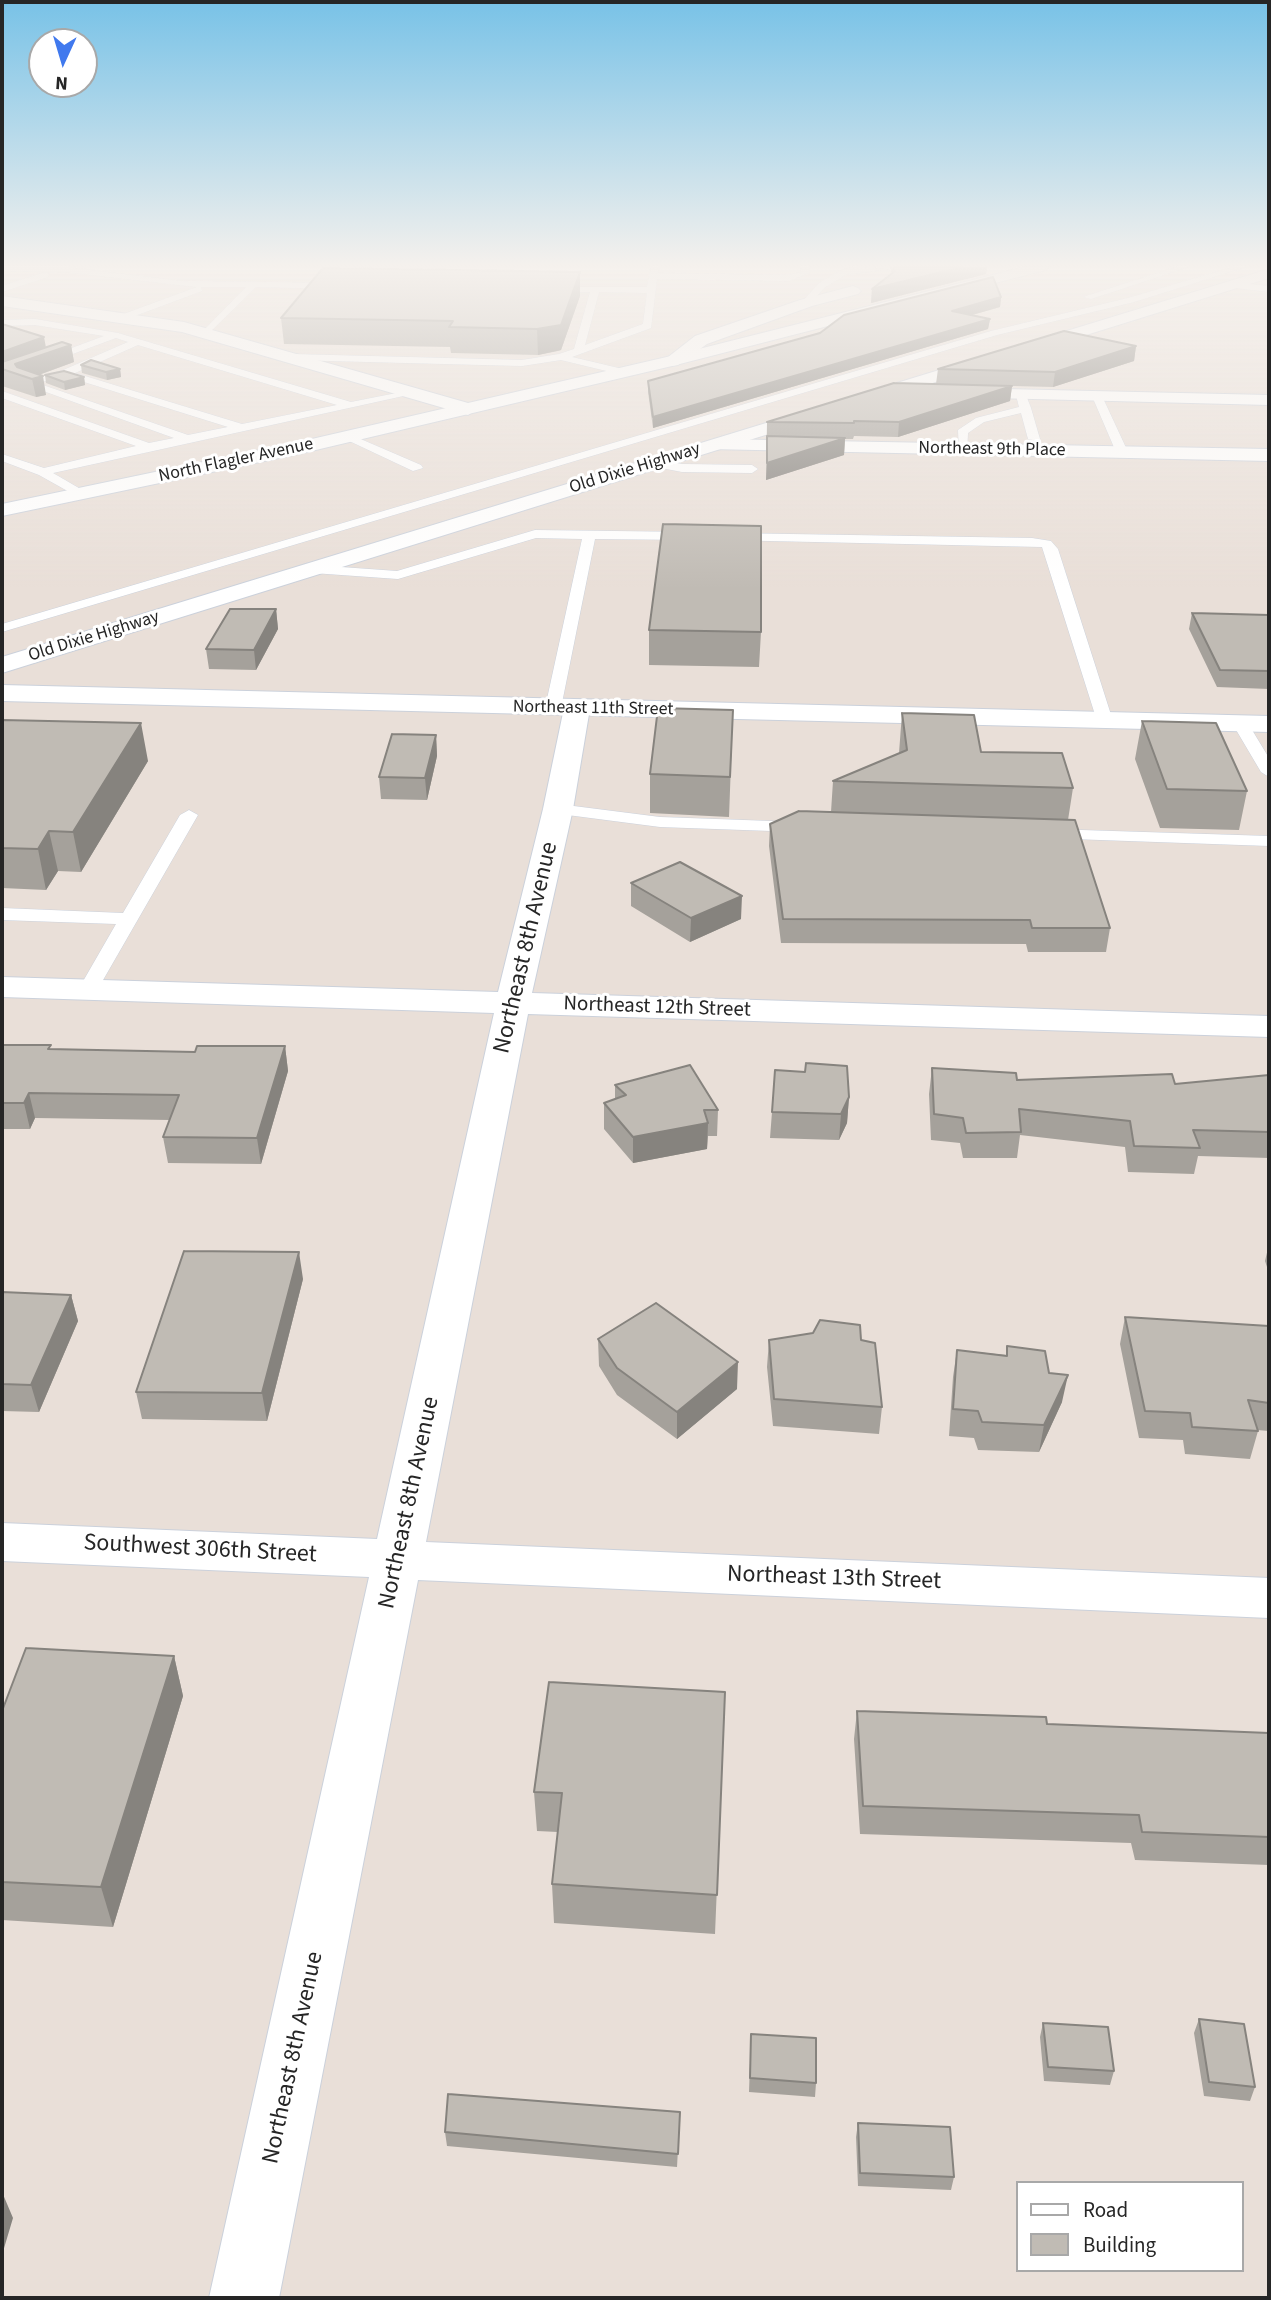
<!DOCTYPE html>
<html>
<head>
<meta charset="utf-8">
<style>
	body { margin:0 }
	#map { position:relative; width:1271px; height:2300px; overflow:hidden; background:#e9dfd8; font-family:"Source Sans 3",sans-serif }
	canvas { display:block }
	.frame { position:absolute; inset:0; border:4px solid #262626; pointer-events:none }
	.legend { position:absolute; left:1016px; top:2181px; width:228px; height:91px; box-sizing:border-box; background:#fff; border:2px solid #a8a8a8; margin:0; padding:9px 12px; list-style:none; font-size:21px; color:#262626 }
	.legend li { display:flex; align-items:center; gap:14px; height:35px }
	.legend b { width:35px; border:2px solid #a8a8a8 }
	.north { position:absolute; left:28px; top:28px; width:70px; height:70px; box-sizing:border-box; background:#fff; border:2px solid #a8a8a8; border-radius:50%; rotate:184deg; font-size:19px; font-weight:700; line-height:28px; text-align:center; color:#262626 }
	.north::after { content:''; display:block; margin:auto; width:24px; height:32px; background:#4079ee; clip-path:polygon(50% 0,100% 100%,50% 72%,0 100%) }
</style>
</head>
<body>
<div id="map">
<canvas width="1271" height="2300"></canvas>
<div class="frame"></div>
<ul class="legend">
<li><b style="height:9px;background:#fff"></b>Road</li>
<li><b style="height:19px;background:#c0bbb4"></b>Building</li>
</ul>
<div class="north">N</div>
</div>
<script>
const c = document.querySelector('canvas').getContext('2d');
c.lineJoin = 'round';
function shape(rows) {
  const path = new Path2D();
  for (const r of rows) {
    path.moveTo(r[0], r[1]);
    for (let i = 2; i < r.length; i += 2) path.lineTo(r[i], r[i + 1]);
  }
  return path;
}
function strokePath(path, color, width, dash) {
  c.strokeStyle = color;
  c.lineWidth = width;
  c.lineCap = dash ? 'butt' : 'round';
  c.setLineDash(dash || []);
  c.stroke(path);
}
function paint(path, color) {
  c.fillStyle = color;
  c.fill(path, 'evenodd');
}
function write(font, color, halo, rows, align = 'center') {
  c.font = font + ' "Source Sans 3",sans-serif';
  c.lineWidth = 6;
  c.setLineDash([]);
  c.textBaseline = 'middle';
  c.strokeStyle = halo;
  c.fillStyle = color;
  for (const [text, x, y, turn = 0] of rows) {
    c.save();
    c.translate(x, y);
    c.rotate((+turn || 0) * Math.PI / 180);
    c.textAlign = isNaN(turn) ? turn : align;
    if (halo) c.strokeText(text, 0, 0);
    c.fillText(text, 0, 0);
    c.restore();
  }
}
const service = shape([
	[2,267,66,267,181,281,339,283,343,286,339,289,256,287,206,336,201,333,203,331,246,287,201,287,202,291,124,320,121,319,121,315,197,287,63,272,2,271,2,267],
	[651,267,659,267,658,273,788,275,801,272,801,267,809,267,809,273,789,281,657,279,651,328,572,357,627,370,628,372,623,375,561,360,522,366,292,360,287,357,292,354,522,360,559,354,574,349,590,292,551,292,548,291,548,287,647,287,651,267],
	[599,292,647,293,643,324,585,345,599,292],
	[852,267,889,269,845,275,824,288,809,305,803,305,803,301,818,284,839,271,852,267],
	[1176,267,1188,267,1091,299,1083,297,1176,267],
	[1233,267,1246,267,1134,302,997,335,2,632,2,624,991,331,1128,298,1233,267],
	[45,272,48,273,48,277,2,292,2,286,45,272],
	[1230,282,1269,286,1269,292,1227,287,1227,283,1230,282],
	[35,319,118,333,351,402,412,390,417,393,53,473,84,491,86,494,80,498,39,475,2,461,2,454,44,468,136,446,2,398,2,391,149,443,174,438,21,383,61,371,128,342,116,338,2,380,2,374,104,336,35,325,2,326,2,320,35,319],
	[138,345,337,405,242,424,75,373,138,345],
	[65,376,228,427,188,435,37,383,65,376],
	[1021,392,1026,395,1031,408,1040,439,1038,441,1028,439,1021,413,984,422,968,433,967,451,959,451,958,430,976,418,1019,407,1016,395,1021,392],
	[1093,394,1102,396,1128,452,1126,454,1116,452,1092,396,1093,394],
	[349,434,421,465,423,468,413,471,345,439,343,437,349,434],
	[655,459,682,464,752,465,758,469,752,473,682,472,651,466,649,463,655,459],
	[535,530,691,532,697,536,691,540,595,539,561,708,553,713,545,708,582,539,536,538,398,579,313,573,306,569,313,565,397,571,535,530],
	[729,533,1032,538,1051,541,1058,549,1113,721,1105,726,1097,721,1042,547,724,540,724,534,729,533],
	[1240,718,1246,720,1269,758,1269,777,1261,772,1232,723,1240,718],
	[558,804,660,817,799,822,808,827,799,832,660,827,552,813,549,809,552,805,558,804],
	[189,810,198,815,95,994,88,996,81,994,78,990,116,924,2,920,2,908,123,913,180,815,189,810],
	[1050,829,1269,836,1269,846,1044,838,1041,834,1050,829]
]);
const minor = shape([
	[853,286,858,288,861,291,858,294,812,306,707,344,678,365,672,366,663,361,695,336,800,300,853,286],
	[2,296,184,322,475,405,477,409,468,415,461,413,182,332,2,306,2,296],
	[960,388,1269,395,1269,405,954,397,951,393,954,389,960,388],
	[716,439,1269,449,1269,461,709,449,706,445,716,439],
	[577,700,586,702,590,708,573,809,532,993,1269,1016,1269,1037,528,1014,426,1542,1269,1578,1269,1618,418,1580,279,2298,209,2298,369,1577,2,1561,2,1523,377,1539,494,1013,2,997,2,977,498,992,543,809,564,708,568,702,577,700]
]);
const tertiary = shape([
	[1024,267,1048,267,1046,270,672,366,303,453,2,516,2,504,303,441,468,403,671,356,1024,267],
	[1269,269,1269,278,2,673,2,657,1269,269],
	[2,685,1269,716,1269,732,2,701,2,685]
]);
strokePath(service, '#cbd1db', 1);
strokePath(minor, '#cbd1db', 2);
strokePath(tertiary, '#cbd1db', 2);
paint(service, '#fff');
paint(minor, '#fff');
paint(tertiary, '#fff');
paint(shape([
	[890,267,987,267,986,274,871,303,872,289,892,274],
	[580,272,580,296,561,350,558,351,538,355,451,353,450,347,284,344,281,318],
	[1001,297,1000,307,972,315,990,319,988,329,653,428,648,392,648,381],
	[2,324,46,347,71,345,74,362,39,375,46,395,36,397,2,386],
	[1136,346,1134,361,1053,387,1012,386,1010,401,898,437,854,436,853,439,845,439,844,455,766,480,767,422,936,384,938,369],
	[81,365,120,369,121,377,107,380,82,373],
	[45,375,84,377,85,385,65,390,46,383],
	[276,609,278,629,256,670,209,669,206,649],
	[1192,613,1269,615,1269,689,1217,687,1189,629],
	[649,630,761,632,759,667,649,665],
	[733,710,729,817,650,813,650,774],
	[902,713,981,752,1073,788,1068,820,1110,928,1106,952,1028,952,1026,944,781,943,769,846,770,824,831,812,833,781,899,753],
	[2,720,148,761,81,872,58,871,46,890,2,888],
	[1142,721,1247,791,1239,830,1160,828,1135,759],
	[436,735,437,756,427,800,381,799,379,777],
	[631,883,741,919,690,942,631,906],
	[2,1045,52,1049,195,1052,285,1046,288,1071,261,1164,168,1163,163,1137,170,1120,35,1118,30,1129,2,1129],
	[932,1068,1017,1080,1175,1084,1269,1075,1269,1158,1198,1156,1194,1174,1128,1172,1125,1147,1020,1135,1017,1158,963,1158,960,1143,931,1140,929,1094],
	[805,1072,849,1097,847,1123,839,1140,770,1138,772,1112],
	[615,1085,718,1110,717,1136,708,1136,707,1149,633,1163,604,1129,604,1103,615,1099],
	[1269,1244,1269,1273,1265,1261],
	[303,1279,267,1421,142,1419,136,1392],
	[2,1292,71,1295,78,1321,39,1412,2,1411],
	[1125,1317,1269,1326,1269,1431,1257,1430,1258,1431,1250,1459,1185,1454,1183,1440,1139,1438,1120,1344],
	[598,1339,737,1389,677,1439,617,1395,599,1366],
	[769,1340,861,1340,882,1407,879,1434,773,1426,767,1367],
	[1007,1346,1049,1373,1062,1402,1039,1452,978,1450,974,1438,949,1436,953,1377,957,1350,1006,1355],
	[174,1656,183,1696,113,1927,2,1920,2,1711],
	[725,1692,715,1934,554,1923,552,1884,558,1832,537,1831,534,1792],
	[857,1711,1047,1724,1269,1733,1269,1865,1135,1860,1131,1843,860,1834,854,1739],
	[1199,2019,1255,2087,1250,2101,1204,2096,1194,2033],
	[1043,2023,1114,2071,1110,2085,1044,2081,1040,2037],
	[751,2034,816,2083,815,2097,749,2092],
	[680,2112,677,2167,447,2146,445,2132],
	[858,2123,954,2177,951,2190,858,2186,856,2137]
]), '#a5a19b');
paint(shape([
	[962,267,987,267,986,274,871,303,872,289],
	[580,272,580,296,561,350,538,355,537,329],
	[1001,297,1000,307,951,321,952,311],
	[990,319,988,329,653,428,653,417],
	[44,337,47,353,71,345,74,362,30,378,2,369,2,352],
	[1136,346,1134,361,1053,387,1055,372],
	[120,369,121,377,107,380,106,372],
	[43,376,46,395,36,397,32,379],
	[84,377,85,385,65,390,64,382],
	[1012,386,1010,401,898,437,899,422],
	[845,438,844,455,766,480,767,463],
	[276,609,278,629,256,670,254,650],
	[141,723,148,761,81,872,73,832],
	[436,735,437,756,427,800,425,778],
	[49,831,58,871,46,890,38,849],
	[742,896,741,919,690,942,691,918],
	[285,1046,288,1071,261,1164,257,1138],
	[29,1093,35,1118,30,1129,24,1103],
	[849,1097,847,1123,839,1140,841,1114],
	[708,1123,707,1149,633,1163,633,1137],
	[299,1252,303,1279,267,1421,262,1393],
	[71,1295,78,1321,39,1412,31,1385],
	[738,1362,737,1389,677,1439,677,1412],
	[1068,1375,1062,1402,1039,1452,1044,1425],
	[174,1656,183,1696,113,1927,101,1887],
	[2,2192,13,2218,2,2255]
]), '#86837e');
const building = shape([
	[894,267,962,267,872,289,895,271,894,267],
	[323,268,580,272,561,325,537,329,449,327,453,321,281,318,323,268],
	[993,277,1001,297,952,311,990,319,653,417,648,381,820,333,844,315,993,277],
	[2,324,44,337,2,352,2,324],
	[1064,331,1136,346,1055,372,938,369,1064,331],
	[62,342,71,345,15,364,17,367,43,376,32,379,2,369,2,362,62,342],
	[91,360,120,369,106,372,81,365,91,360],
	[64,371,84,377,64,382,45,375,64,371],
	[894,383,1012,386,899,422,854,421,854,423,767,422,894,383],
	[767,436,845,438,767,463,767,436],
	[663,524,761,526,761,632,649,630,663,524],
	[230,609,276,609,254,650,206,649,230,609],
	[1192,613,1269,615,1269,671,1220,670,1192,613],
	[658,708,733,710,730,777,650,774,658,708],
	[902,713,974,715,981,752,1062,753,1073,788,833,781,907,750,902,713],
	[2,720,141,723,73,832,49,831,38,849,2,848,2,720],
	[1142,721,1216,723,1247,791,1167,789,1142,721],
	[392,734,436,735,425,778,379,777,392,734],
	[799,811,1075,820,1110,928,1032,928,1030,920,783,919,770,824,799,811],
	[680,862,742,896,691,918,631,883,680,862],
	[2,1045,51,1045,48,1049,195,1052,197,1046,285,1046,257,1138,163,1137,179,1095,29,1093,24,1103,2,1103,2,1045],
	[806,1063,847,1066,849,1097,841,1114,772,1112,775,1070,805,1072,806,1063],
	[690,1065,718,1110,704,1110,708,1123,633,1137,604,1103,626,1095,615,1085,690,1065],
	[932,1068,1016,1073,1017,1080,1172,1074,1175,1084,1269,1075,1269,1132,1193,1130,1200,1148,1134,1146,1130,1121,1019,1109,1021,1132,966,1133,963,1118,934,1114,932,1068],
	[184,1251,299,1252,262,1393,136,1392,184,1251],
	[2,1292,71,1295,31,1385,2,1384,2,1292],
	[656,1303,738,1362,677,1412,617,1368,598,1339,656,1303],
	[1125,1317,1269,1326,1269,1403,1248,1400,1258,1431,1192,1427,1190,1413,1145,1411,1125,1317],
	[820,1320,860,1325,861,1340,875,1343,882,1407,774,1399,769,1340,813,1333,820,1320],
	[1007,1346,1045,1351,1049,1373,1068,1375,1044,1425,982,1422,978,1411,953,1409,957,1350,1007,1356,1007,1346],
	[26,1648,174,1656,101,1887,2,1882,2,1711,26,1648],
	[549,1682,725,1692,717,1895,552,1884,562,1793,534,1792,549,1682],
	[857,1711,1046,1717,1047,1724,1269,1733,1269,1837,1142,1832,1139,1815,863,1806,857,1711],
	[1199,2019,1244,2024,1255,2087,1209,2082,1199,2019],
	[1043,2023,1108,2027,1114,2071,1048,2067,1043,2023],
	[751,2034,816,2038,816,2083,750,2078,751,2034],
	[448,2094,680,2112,678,2154,445,2132,448,2094],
	[858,2123,950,2127,954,2177,860,2173,858,2123]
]);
paint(building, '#c0bbb4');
strokePath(building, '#86837e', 2);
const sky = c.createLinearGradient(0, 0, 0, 589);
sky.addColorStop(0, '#78c2e7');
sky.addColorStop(0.45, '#f5f1ed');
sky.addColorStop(1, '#f5f1ed00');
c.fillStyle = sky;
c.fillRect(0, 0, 1271, 589);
write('18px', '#262626', '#fff', [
	["Northeast 9th Place",992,450,1],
	["North Flagler Avenue",236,461,-12],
	["Old Dixie Highway",635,469,-17],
	["Old Dixie Highway",94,637,-17],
	["Northeast 11th Street",593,709,1]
]);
write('21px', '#262626', '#fff', [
	["Northeast 12th Street",657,1008,2]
]);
write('24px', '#262626', '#fff', [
	["Northeast 8th Avenue",527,948,-77],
	["Northeast 8th Avenue",410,1503,-78],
	["Southwest 306th Street",200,1550,3],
	["Northeast 13th Street",834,1579,2],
	["Northeast 8th Avenue",294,2058,-78]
]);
</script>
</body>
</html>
